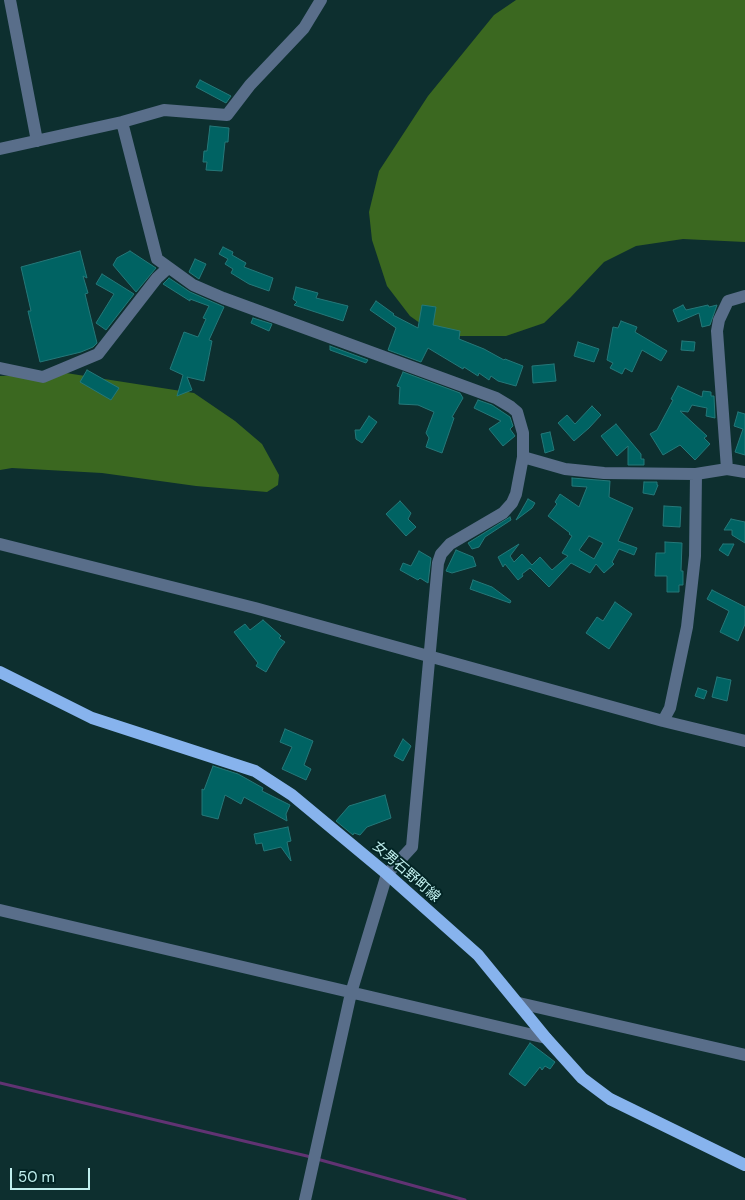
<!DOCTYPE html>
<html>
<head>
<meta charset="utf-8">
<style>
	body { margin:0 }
	#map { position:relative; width:745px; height:1200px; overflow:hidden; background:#0d2f2f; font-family:"DM Sans",sans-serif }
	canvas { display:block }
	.scale { position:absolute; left:10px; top:1168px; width:80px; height:22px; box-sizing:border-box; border:2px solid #c0efee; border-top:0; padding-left:6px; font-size:15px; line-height:18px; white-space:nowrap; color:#c0efee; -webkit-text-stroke:4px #032525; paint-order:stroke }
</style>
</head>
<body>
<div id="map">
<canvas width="745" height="1200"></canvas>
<div class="scale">50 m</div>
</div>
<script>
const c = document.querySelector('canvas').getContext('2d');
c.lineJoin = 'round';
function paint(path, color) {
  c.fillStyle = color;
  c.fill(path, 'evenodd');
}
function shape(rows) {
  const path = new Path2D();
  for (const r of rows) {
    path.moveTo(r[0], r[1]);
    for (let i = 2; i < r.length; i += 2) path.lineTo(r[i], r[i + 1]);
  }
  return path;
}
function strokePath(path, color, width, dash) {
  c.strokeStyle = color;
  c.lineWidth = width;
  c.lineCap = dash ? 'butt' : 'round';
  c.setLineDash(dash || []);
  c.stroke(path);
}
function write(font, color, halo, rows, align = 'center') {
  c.font = font + ' "DM Sans","Noto Sans JP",sans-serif';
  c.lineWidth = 4;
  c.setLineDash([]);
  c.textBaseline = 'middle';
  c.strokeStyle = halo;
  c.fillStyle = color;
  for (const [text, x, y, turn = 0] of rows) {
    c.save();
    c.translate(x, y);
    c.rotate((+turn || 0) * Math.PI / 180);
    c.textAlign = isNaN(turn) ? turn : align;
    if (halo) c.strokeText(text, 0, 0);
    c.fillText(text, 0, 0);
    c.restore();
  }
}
paint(shape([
	[516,0,745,0,745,242,683,239,636,246,604,262,570,298,544,323,506,336,438,336,410,316,387,286,372,240,369,212,379,171,428,96,494,15],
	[66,373,194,393,235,421,262,444,279,475,278,485,267,492,196,486,102,473,12,468,0,470,0,376]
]), '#3b6820');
strokePath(shape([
	[0,1083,311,1157],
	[317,1159,465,1200]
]), '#613373', 3);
const building = shape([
	[200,80,231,96,226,103,196,87,200,80],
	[210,126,229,128,228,142,225,142,222,171,206,170,207,162,203,162,204,151,207,151,210,126],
	[223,247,233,252,232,255,246,263,244,267,273,278,269,291,249,284,231,273,233,269,225,264,228,259,219,254,223,247],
	[80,251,87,278,83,276,88,293,85,294,97,343,93,347,81,352,40,362,28,311,31,311,21,267,80,251],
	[130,251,156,268,136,292,113,265,117,258,130,251],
	[195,259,206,264,199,279,189,272,195,259],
	[102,274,134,294,106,330,96,323,114,294,96,284,102,274],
	[169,278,190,292,224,307,209,340,212,341,204,381,187,377,192,390,177,396,183,375,170,369,184,332,198,337,206,319,203,318,209,306,190,299,190,301,163,284,169,278],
	[296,287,318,293,316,298,348,306,343,321,294,305,297,302,293,299,296,287],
	[376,301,394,314,393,315,418,328,422,305,436,307,433,325,460,331,459,339,484,349,504,360,505,359,523,366,516,386,498,381,491,376,489,380,479,373,478,376,464,367,463,369,428,348,421,362,388,350,396,328,370,310,376,301],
	[683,305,686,310,708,305,709,307,717,305,710,325,702,327,699,313,678,322,673,310,683,305],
	[253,318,272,324,269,331,251,323,253,318],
	[621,321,637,327,635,332,667,351,661,361,642,350,632,372,625,368,622,374,610,368,613,363,607,360,613,327,618,328,621,321],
	[682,341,695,342,694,351,681,350,682,341],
	[578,342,599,349,594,362,574,356,578,342],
	[330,346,368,360,366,363,330,350,330,346],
	[554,364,556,381,533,383,532,366,554,364],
	[87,370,119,388,111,400,80,382,87,370],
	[403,372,460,393,463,398,452,417,454,418,442,453,426,447,429,438,426,433,434,412,418,405,399,404,400,387,397,386,403,372],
	[678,386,702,397,703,391,711,392,711,396,714,396,715,418,706,416,707,408,692,405,688,412,680,411,707,436,704,438,710,444,695,460,680,445,663,455,650,434,657,430,673,400,671,399,678,386],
	[478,400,492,405,510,417,513,426,510,429,515,436,503,446,489,429,501,421,474,408,478,400],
	[592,406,601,415,589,428,574,441,558,423,567,415,575,424,592,406],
	[738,412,745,414,745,455,735,452,743,429,734,426,738,412],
	[369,416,377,422,362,443,356,439,355,430,360,430,369,416],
	[616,424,641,454,641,459,644,459,644,465,628,465,628,446,617,456,601,436,616,424],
	[550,432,554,450,545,453,541,434,550,432],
	[572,478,610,481,609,497,633,508,618,541,637,548,634,555,619,549,612,562,614,564,604,573,596,564,590,573,571,563,549,587,530,568,522,574,523,576,518,580,505,564,503,567,498,557,519,544,510,556,514,562,522,554,532,565,540,557,552,570,568,556,562,553,572,536,569,534,570,533,548,516,557,504,555,502,560,494,579,507,587,487,572,486,572,478],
	[589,536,603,543,594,559,579,550,589,536],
	[644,482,657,482,657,485,658,485,654,495,643,493,644,482],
	[528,499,535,503,532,508,516,520,528,499],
	[400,501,411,513,408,519,416,527,406,536,386,514,400,501],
	[664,506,681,507,680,527,663,526,664,506],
	[510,517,511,520,485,537,479,547,472,549,468,543,510,517],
	[731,519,745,522,745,543,732,535,732,530,724,530,731,519],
	[665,542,682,543,681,571,683,571,683,585,679,585,679,592,667,592,667,576,655,576,656,553,665,553,665,542],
	[723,544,734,544,728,556,719,550,723,544],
	[456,550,473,557,476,566,452,573,446,571,456,550],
	[419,551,431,558,428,583,420,578,418,580,400,570,403,563,411,566,419,551],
	[473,580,492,587,511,601,510,603,470,589,473,580],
	[712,590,745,607,745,624,738,641,720,632,729,611,707,599,712,590],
	[615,602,632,614,609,649,586,633,597,617,603,621,615,602],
	[263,620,281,636,279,638,285,642,278,651,266,672,256,666,258,663,234,632,245,624,250,630,263,620],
	[717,677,731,680,727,701,712,697,717,677],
	[698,688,707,691,704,699,695,696,698,688],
	[285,729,313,741,304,765,311,769,306,780,282,769,292,747,280,742,285,729],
	[403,739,411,746,403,761,394,756,403,739],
	[213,766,238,774,263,788,262,791,290,805,286,814,287,821,244,797,241,804,225,795,218,819,202,815,202,789,204,790,213,766],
	[385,795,391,818,367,827,360,835,354,833,353,835,336,821,349,806,385,795],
	[288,827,291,841,287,842,291,861,281,847,264,851,262,843,256,844,254,834,288,827],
	[530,1043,555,1062,550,1069,545,1066,542,1070,540,1067,525,1086,509,1074,530,1043]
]);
paint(building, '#006363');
strokePath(building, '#257879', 1);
strokePath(shape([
	[10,0,37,141],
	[122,122,157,259,193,285,223,298,496,398,511,407,517,412,523,433,523,457,516,494,512,503,503,513,450,544,441,554,438,563,412,847,387,874,351,993,305,1200],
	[0,149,122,122,164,110,227,115,250,85,304,28,321,0],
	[0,368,43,377,98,354,157,278,168,268],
	[523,457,565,469,604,473,696,474,727,469,745,472],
	[727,469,717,331,719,320,728,301,745,296],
	[0,544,255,608,663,721,745,741],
	[663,721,670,708,687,627,695,556,696,474],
	[0,910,546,1038],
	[519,1003,745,1055]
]), '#596e8a', 12);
strokePath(shape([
	[0,672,92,718,255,771,292,795,387,874,478,955,546,1038,582,1078,610,1099,745,1165]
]), '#87b3ed', 12);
write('14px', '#c0efee', '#032525', [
	["女男石野町線",406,872,41]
]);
</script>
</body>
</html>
